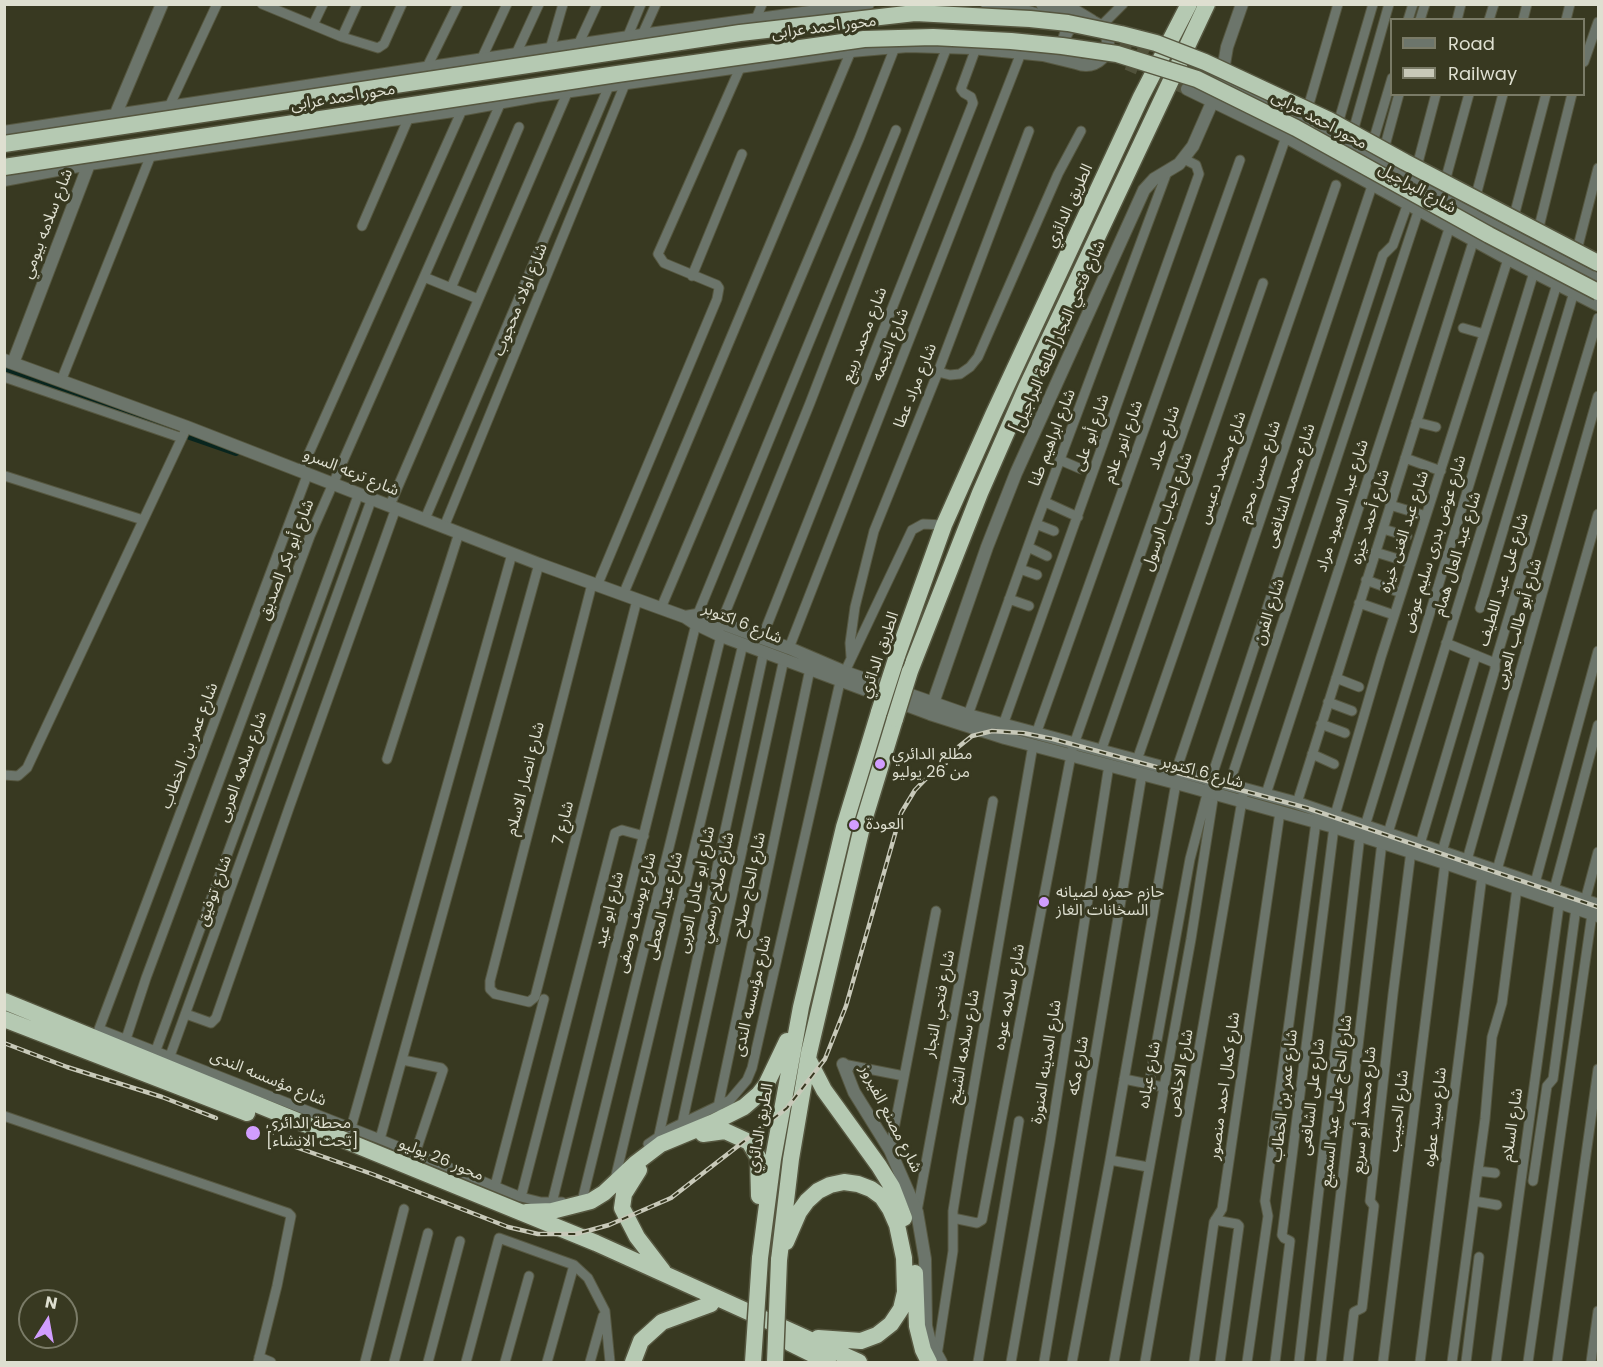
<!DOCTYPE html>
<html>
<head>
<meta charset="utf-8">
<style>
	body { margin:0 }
	#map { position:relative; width:1603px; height:1367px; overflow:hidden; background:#383921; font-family:Poppins,sans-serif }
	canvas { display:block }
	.frame { position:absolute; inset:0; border:6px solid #dedfd0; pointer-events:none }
	.legend { position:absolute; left:1390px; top:18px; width:195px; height:78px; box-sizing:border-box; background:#383921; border:2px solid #7a7b67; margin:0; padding:8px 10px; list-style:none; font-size:18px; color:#dedfd0 }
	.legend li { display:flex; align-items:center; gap:12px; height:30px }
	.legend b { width:30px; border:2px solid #7a7b67 }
	.north { position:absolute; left:18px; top:1289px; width:60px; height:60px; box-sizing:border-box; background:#383921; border:2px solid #7a7b67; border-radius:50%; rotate:11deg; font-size:16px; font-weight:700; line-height:24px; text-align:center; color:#dedfd0 }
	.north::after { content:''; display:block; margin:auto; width:21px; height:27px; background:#d19dfe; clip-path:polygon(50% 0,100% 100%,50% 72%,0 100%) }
</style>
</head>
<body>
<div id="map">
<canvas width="1603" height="1367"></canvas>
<div class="frame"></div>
<ul class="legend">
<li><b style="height:8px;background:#6c756b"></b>Road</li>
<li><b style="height:8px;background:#c8c9b9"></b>Railway</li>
</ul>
<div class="north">N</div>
</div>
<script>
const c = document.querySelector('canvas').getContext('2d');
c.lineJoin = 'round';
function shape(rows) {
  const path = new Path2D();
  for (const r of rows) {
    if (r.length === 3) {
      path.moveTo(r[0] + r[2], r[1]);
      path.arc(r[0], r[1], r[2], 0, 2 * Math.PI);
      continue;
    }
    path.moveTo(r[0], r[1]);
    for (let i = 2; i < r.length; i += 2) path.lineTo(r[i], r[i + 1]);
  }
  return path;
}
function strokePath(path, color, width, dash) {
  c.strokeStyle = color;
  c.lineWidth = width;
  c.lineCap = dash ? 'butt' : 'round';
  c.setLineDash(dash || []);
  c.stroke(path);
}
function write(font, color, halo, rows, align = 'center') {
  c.font = font + ' Poppins,"Noto Sans Arabic",sans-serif';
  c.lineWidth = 6;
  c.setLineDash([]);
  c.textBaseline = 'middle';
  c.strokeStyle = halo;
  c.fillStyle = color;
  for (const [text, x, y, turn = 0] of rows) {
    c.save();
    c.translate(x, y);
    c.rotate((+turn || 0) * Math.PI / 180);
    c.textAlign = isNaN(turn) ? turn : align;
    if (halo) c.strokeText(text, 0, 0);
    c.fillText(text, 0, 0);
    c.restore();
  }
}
strokePath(shape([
	[4,369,177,431],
	[187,435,236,452]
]), '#08251e', 8);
strokePath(shape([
	[1121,41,1196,70],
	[1127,64,1187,89]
]), '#51523b', 12, [12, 6]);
const minor = shape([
	[262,4,342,37,378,48,384,44,402,4],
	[756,19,762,4],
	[1408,20,1413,4],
	[1420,20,1425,4],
	[1457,20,1461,4],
	[1489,20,1494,4],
	[1523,20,1527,4],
	[1566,20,1570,4],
	[313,25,323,4],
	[1101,26,1123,4],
	[642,35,656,4],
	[342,37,357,4],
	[627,38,641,4],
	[578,45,597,4],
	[550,49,563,4],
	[516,54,539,4],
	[481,60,507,4],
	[1584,62,1598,22],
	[427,67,458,4],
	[168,109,217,4],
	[1307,111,1338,4],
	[1337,127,1373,4],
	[1352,135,1389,4],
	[1372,145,1392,78],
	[1383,153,1399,94],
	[1416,170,1436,94],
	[1444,185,1469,94],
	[1471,214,1503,94],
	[1513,220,1546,94],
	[362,226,409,117],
	[1534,247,1572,94],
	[1576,254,1598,168],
	[692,276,742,154],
	[424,277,478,299],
	[451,288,519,127],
	[1463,328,1484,334],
	[938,372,950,375,960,374,970,367,978,357,1058,174,1081,131],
	[4,377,182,438],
	[61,381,151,155],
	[1416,422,1436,427],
	[1405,458,1441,471],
	[1060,460,1081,469],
	[301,471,462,110],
	[308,473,99,1029,380,1139,521,1197,541,1202,562,1202],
	[5,476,143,520],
	[1045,502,1078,517],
	[390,505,568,91],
	[1390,505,1426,516],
	[425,519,609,86],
	[1036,524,1054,531],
	[444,527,625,84],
	[1383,529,1407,536],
	[1028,547,1047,556],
	[1375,552,1411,563],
	[1020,569,1037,575],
	[1366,580,1396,591],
	[592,584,490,981,490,989,495,994,529,1002,535,997,637,600],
	[597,586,717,299,719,288,717,285,664,263,658,254,740,68],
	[623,595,851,51],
	[1009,599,1029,606],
	[1359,603,1394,615],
	[661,608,859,139,895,47],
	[1480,608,1574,292],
	[695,621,896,130],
	[721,623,810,403,947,47],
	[762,638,973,103,971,97,964,93,961,89,976,48],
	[1446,643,1495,663],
	[789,648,1021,53],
	[851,657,850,643,855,607,874,531,938,372,1029,131],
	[1336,678,1359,687],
	[1328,702,1352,711],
	[968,715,1036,524,1167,172],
	[1321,724,1345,733],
	[1003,725,1199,174,1196,165,1184,159],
	[1036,734,1240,160],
	[1101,751,1263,283],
	[1312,754,1334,764],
	[387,759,459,533],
	[1137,760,1336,185],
	[1176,771,1373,183],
	[4,775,18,776,27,768,187,427],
	[1229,785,1419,209],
	[1266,794,1450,226],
	[1297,803,1474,239],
	[1335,815,1381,657,1508,259],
	[1365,826,1534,272],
	[1388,833,1557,284],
	[1420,844,1476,655],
	[1442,852,1495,669,1495,663,1598,318],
	[1467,860,1598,396],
	[1497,870,1598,514],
	[1535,883,1598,651],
	[1554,890,1598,725],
	[1585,901,1598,852],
	[186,1014,211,1023,216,1018,289,808,396,508],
	[126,1039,146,978,310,536,501,102],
	[156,1050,359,493],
	[170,1056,372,498],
	[403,1060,441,1068,443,1070,415,1154],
	[843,1064,904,1076],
	[1124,1079,1163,1087],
	[1149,1084,1190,859,1211,779,1383,255,1393,245,1408,203],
	[718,1107,810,669],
	[4,1116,288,1213,291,1216,277,1286,258,1362],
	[682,1124,784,659],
	[351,1128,512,554],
	[659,1135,764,651],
	[380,1139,539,564],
	[648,1144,670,1129,730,1100,747,1080,752,1068,840,682,912,530,923,524,944,525],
	[890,1150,936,911],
	[1110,1160,1148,1167],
	[1478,1171,1495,1173],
	[616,1175,743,644],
	[1533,1181,1547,1086,1553,1079,1576,908],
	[495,1186,544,999],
	[521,1197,615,833,622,830,644,836],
	[583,1197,721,636],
	[1474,1201,1497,1205],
	[552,1203,696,624],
	[917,1211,993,801],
	[953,1218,977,1223,982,1220,1072,750,1286,137],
	[1215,1220,1237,1224,1239,1226,1220,1362],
	[937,1355,953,1251,953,1211,962,1155,1033,745],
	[259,1357,271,1362],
	[365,1362,404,1209],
	[394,1362,428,1233],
	[428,1362,460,1241],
	[466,1362,499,1238,574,1265,588,1278,605,1311,610,1362],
	[505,1362,529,1276],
	[547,1362,574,1265],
	[590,1362,603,1316],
	[978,1362,1019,1121],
	[1011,1362,1050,1142,1109,765],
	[1044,1362,1142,774],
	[1072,1362,1110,1160,1176,783],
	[1114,1362,1191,939,1214,793],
	[1145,1362,1244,789],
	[1194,1362,1214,1222,1222,1209,1280,812],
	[1247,1362,1268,1216,1265,1201,1316,822],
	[1275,1362,1290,1241,1284,1238,1282,1235,1334,827],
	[1299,1362,1360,835],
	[1321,1362,1382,842],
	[1348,1362,1354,1312,1362,1308,1374,1206,1370,1201,1393,994,1411,851],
	[1383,1362,1445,863],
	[1420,1362,1482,876],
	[1452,1362,1485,1119,1492,1037,1502,1003,1517,888],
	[1466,1362,1479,1257],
	[1496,1362,1560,898],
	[1528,1362,1592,914],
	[1557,1362,1598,1069],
	[1591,1362,1598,1311]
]);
const tertiary = shape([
	[987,4,1007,6,1039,15],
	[1042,4,1076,22],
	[1064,4,1092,21],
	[1086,43,22],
	[1215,79,1349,145,1471,214,1598,280],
	[1187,89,1286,137,1508,259,1598,305],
	[115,116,162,4],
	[4,132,642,35,868,4],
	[4,180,89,164,453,111,536,96,851,51,908,46,972,48,1043,55,1076,63],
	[4,360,187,427,539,564,685,617,694,623,721,636,930,714,1005,738,1176,783,1334,827,1445,863,1598,916],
	[13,363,89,164],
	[685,617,697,615,721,623,789,648,845,672,968,715,1297,803,1598,905],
	[933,703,987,547,1016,473,1144,190,1154,179,1179,164,1193,146,1221,82,1227,47,1242,4],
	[843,1064,854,1092,890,1150,917,1212,925,1259,926,1326,930,1342,941,1362]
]);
const motorway = shape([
	[897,656,944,525,993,415,1141,97,1189,4],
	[910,671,980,493,1026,388,1207,4],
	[4,1001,596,1243,859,1362],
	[4,1019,247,1113],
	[808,1059,824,1090,879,1166,892,1187,904,1218],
	[703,1134,725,1131,749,1142,758,1157,759,1196],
	[639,1170,624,1194,622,1208,637,1237,663,1271],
	[526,1212,552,1211,591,1201,604,1193,636,1163,661,1144,714,1122,744,1107,759,1094,766,1085,787,1041],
	[786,1242,799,1212,807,1201,818,1191,830,1185,844,1182,858,1184,871,1189,882,1197,890,1209,897,1225,904,1258,905,1292,901,1309,891,1324,877,1335,861,1341,818,1338],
	[760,1258,773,1159,801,1007,844,827,879,712],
	[779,1260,791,1159,809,1053,862,827,895,719],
	[915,1273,917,1326,923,1350,929,1362],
	[790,1343,828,1362],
	[633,1362,641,1341,662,1322,711,1304]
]);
strokePath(minor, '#565740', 11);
strokePath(tertiary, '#565740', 14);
strokePath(motorway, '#565740', 19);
strokePath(minor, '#6c756b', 9);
strokePath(tertiary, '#6c756b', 12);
strokePath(motorway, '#b5c9b2', 16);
const rail = shape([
	[4,1043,67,1067,162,1097,216,1118],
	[290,1145,372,1174,508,1227,538,1234,576,1234,609,1225,671,1198,787,1108,825,1059,846,1006,901,813,915,790,952,752,972,736,992,731,1023,733,1053,739,1307,808,1598,907]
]);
strokePath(rail, '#c8c9b9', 4.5);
strokePath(rail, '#383921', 2, [7]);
const motorwayBridge = shape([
	[4,144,740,33,915,13,1030,19,1068,23,1121,34,1156,43,1205,62,1329,120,1405,162,1598,263],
	[4,167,617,74,864,39,933,37,1011,41,1062,46,1117,54,1197,79,1296,128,1489,235,1598,292],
	[879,712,897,656],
	[895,719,910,671],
	[753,1362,760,1258],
	[775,1362,779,1260]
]);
strokePath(motorwayBridge, '#565740', 19, []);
strokePath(motorwayBridge, '#b5c9b2', 16);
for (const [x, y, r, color] of [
	[880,764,6,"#d19dfe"],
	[854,825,6,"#d19dfe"],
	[1044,902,6,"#d19dfe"],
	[253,1133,8,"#d19dfe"]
]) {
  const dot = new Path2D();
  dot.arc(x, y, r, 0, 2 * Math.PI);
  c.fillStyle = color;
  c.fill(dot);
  strokePath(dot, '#383921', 2);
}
write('16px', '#dedfd0', '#383921', [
	["محور احمد عرابى",824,28,-7],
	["محور احمد عرابى",343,98,-9],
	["محور احمد عرابى",1319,121,28],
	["شارع البراجيل",1417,189,29],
	["الطريق الدائري",1070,206,-65],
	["شارع سلامه بيومي",48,224,-69],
	["شارع اولاد محجوب",521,300,-68],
	["شارع محمد ربيع",865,335,-69],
	["شارع فتحي النجار[طلعة البراجيل]",1059,337,-66],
	["شارع النجمه",891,345,-69],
	["شارع مراد عطا",916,386,-68],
	["شارع أبو على",1092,433,-71],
	["شارع ابراهيم طنا",1053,438,-69],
	["شارع حماد",1165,438,-71],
	["شارع انور علام",1124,442,-70],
	["شارع محمد دعبس",1223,468,-71],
	["شارع حسن محرم",1260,472,-72],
	["شارع ترعه السرو",351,473,22],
	["شارع محمد الشافعى",1291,486,-72],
	["شارع عبد المعبود مراد",1343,506,-72],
	["شارع احباب الرسول",1168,512,-71],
	["شارع أحمد خيزه",1371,517,-73],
	["شارع عبد الغنى خيزه",1405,532,-72],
	["شارع عوض بدرى سليم عوض",1435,544,-73],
	["شارع عبد العال همام",1458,554,-73],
	["شارع أبو بكر الصديق",287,560,-69],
	["شارع على عبد اللطيف",1504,580,-73],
	["شارع الفرن",1270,612,-72],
	["شارع 6 اكتوبر",742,624,22],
	["شارع أبو طالب العربى",1519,624,-74],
	["الطريق الدائري",880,655,-71],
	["شارع عمر بن الخطاب",190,746,-69],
	["شارع سلامه العربى",243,767,-70],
	["شارع 6 اكتوبر",1202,773,15],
	["شارع انصار الاسلام",526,779,-76],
	["شارع 7",564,823,-76],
	["شارع الحاج صلاح",750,885,-78],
	["شارع صلاح رسمي",718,888,-78],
	["شارع ابو عادل العربى",697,890,-78],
	["شارع توفيق",215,891,-70],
	["شارع عبد المعطى",665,906,-76],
	["شارع ابو عيد",610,910,-76],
	["شارع يوسف وصفى",637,913,-76],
	["شارع مؤسسه الندى",753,996,-77],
	["شارع سلامه عوده",1010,997,-79],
	["شارع فتحي النجار",940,1004,-79],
	["شارع سلامه الشيخ",965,1047,-80],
	["شارع المدينه المنورة",1047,1062,-81],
	["شارع مكه",1079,1066,-80],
	["شارع الاخلاص",1181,1073,-80],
	["شارع عباده",1150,1075,-80],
	["شارع مؤسسه الندى",268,1079,22],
	["شارع كمال احمد منصور",1225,1086,-82],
	["شارع عمر بن الخطاب",1285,1096,-83],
	["شارع على الشافعى",1313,1097,-83],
	["شارع الحاج على عبد السميع",1337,1101,-83],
	["شارع محمد أبو سريع",1365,1110,-84],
	["شارع الحبيب",1399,1111,-83],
	["شارع سيد عطوه",1436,1117,-83],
	["شارع مصنع الفيروز",890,1119,63],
	["شارع السلام",1513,1125,-82],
	["الطريق الدائري",761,1128,-80],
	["محور 26 يوليو",441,1160,22]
]);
write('16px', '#dedfd0', '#383921', [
	["مطلع الدائري",892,755],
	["من 26 يوليو",892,773],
	["العودة",866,825],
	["حازم حمزه لصيانه",1056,893],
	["السخانات الغاز",1056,911],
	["محطة الدائري",266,1124],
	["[تحت الانشاء]",266,1142]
], 'left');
</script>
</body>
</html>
